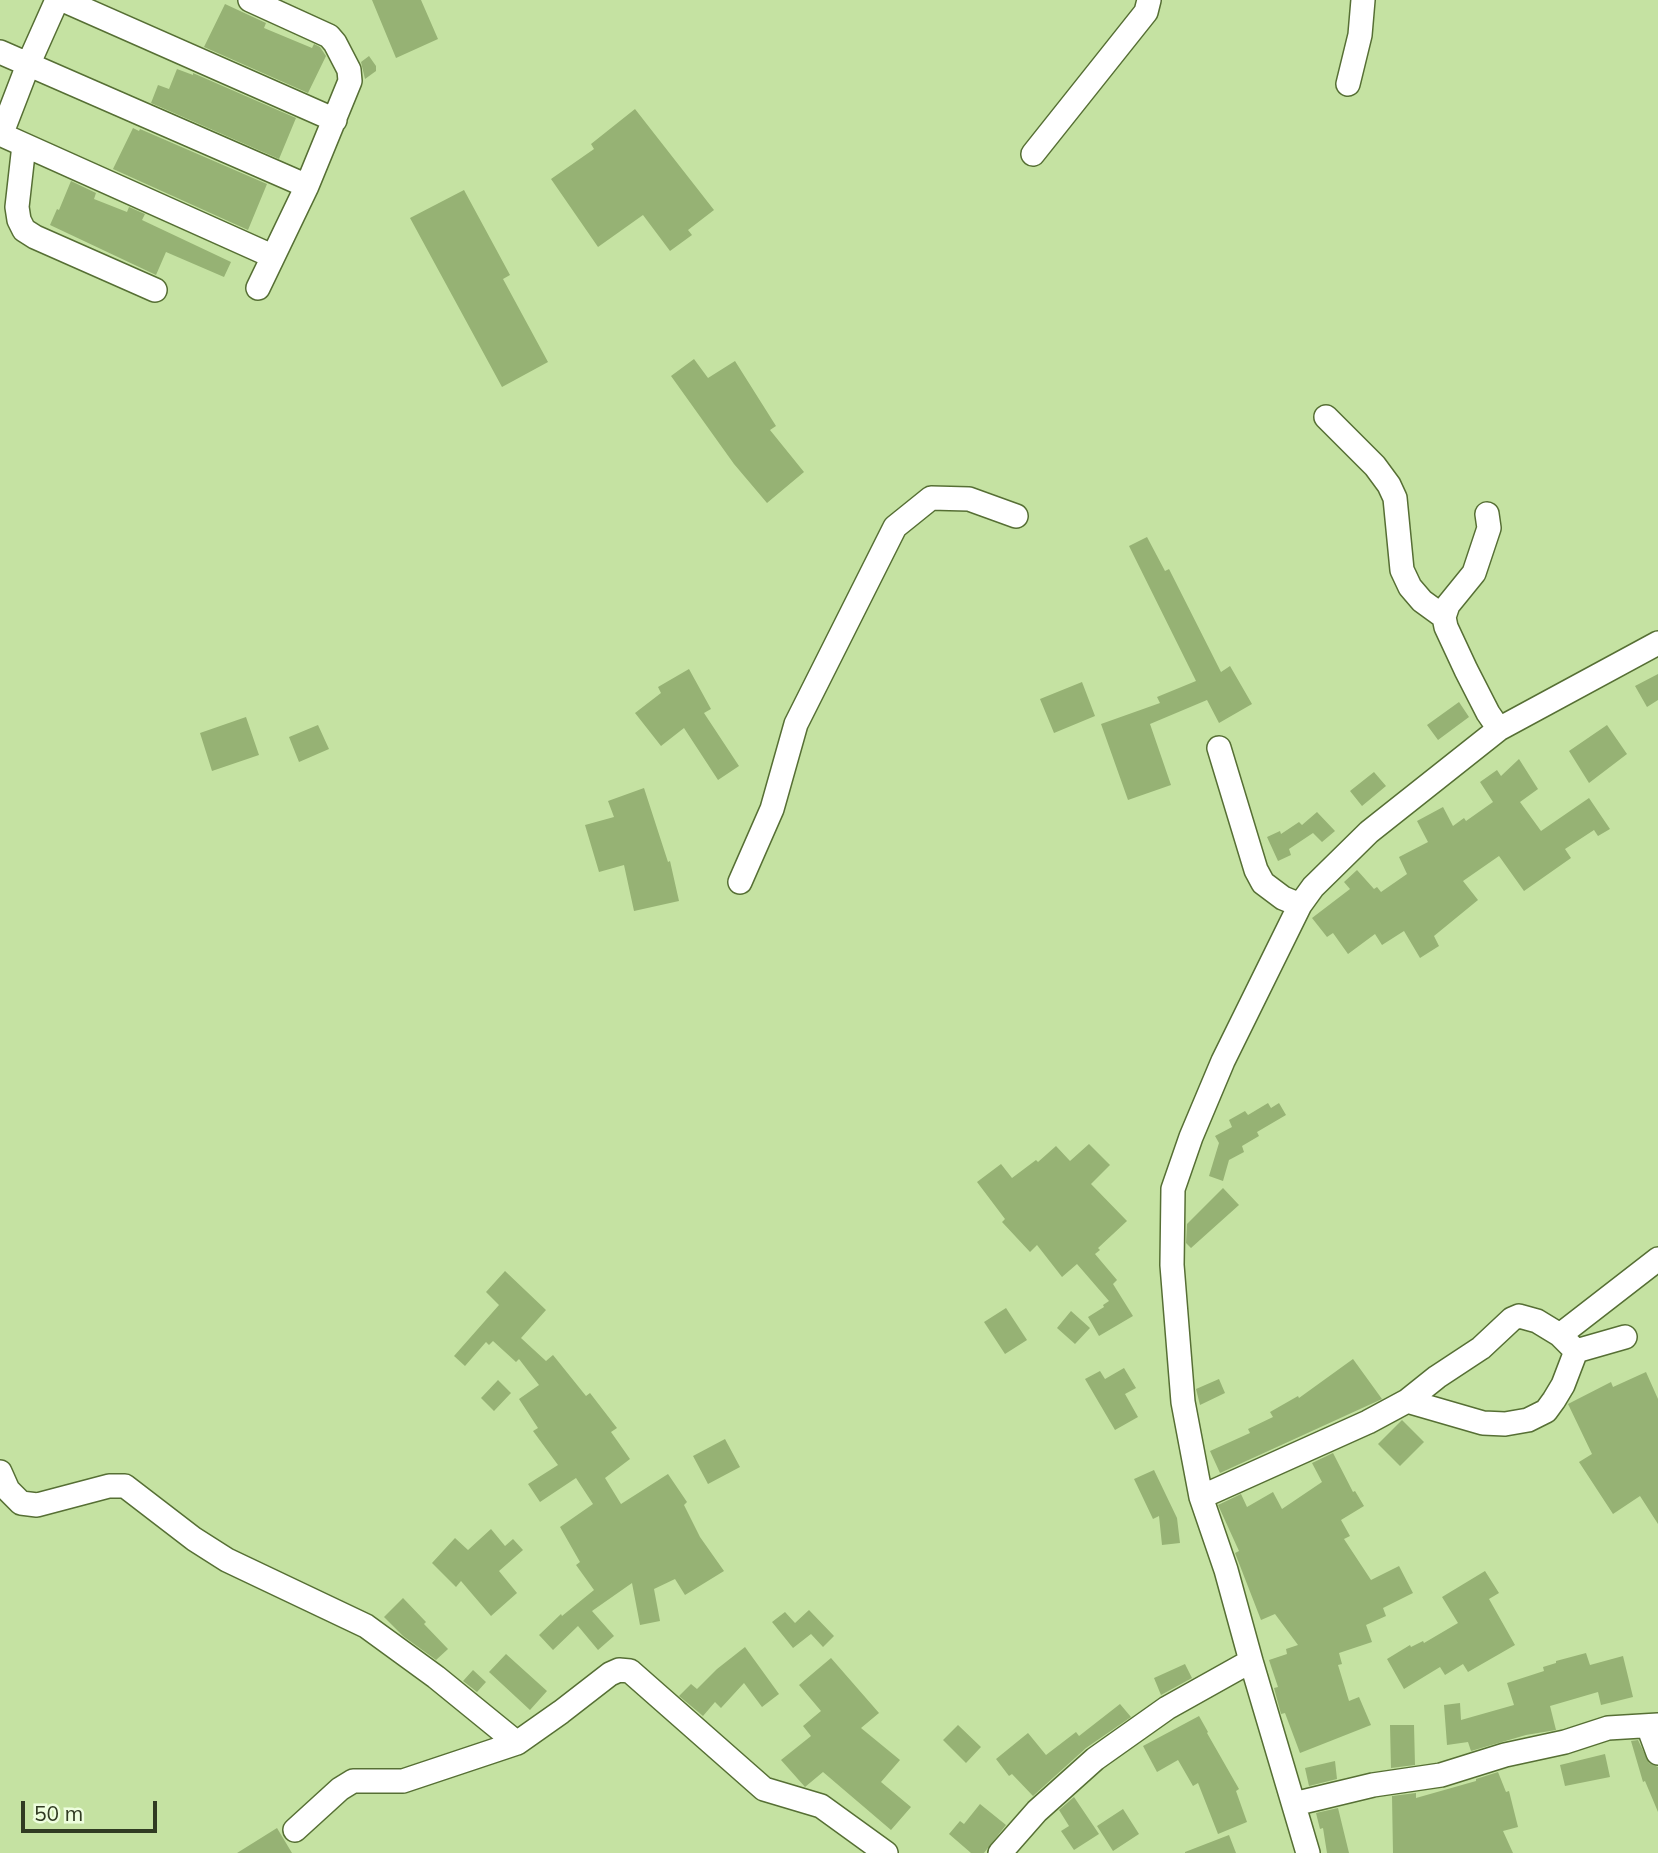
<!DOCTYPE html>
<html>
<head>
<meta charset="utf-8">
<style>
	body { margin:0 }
	#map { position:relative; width:1658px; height:1853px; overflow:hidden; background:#c5e2a2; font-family:Mulish,sans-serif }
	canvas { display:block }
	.scale { position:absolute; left:21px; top:1801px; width:136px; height:32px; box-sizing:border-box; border:4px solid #303b22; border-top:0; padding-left:9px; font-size:21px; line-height:24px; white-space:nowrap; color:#303b22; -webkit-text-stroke:5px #eefede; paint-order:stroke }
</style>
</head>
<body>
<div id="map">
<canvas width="1658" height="1853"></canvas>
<div class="scale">50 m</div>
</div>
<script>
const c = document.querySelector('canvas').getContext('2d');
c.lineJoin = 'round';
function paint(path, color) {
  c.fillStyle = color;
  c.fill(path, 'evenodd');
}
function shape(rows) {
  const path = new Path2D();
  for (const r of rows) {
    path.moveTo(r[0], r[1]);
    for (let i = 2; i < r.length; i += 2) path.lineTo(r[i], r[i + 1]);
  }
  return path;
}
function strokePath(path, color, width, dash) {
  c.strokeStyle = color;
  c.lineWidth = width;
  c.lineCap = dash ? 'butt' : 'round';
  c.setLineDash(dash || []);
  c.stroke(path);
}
paint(shape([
	[372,0,421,0,438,39,396,58],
	[225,4,266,23,264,28,312,48,314,44,320,47,326,56,308,93,204,47],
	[369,56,376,66,376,71,365,79,361,62],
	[177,69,193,75,193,73,296,118,279,159,151,103,158,85,169,89],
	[635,109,714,210,688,230,692,235,670,251,643,215,598,247,551,179,594,149,591,144],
	[133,128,139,131,140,129,267,184,248,230,113,169],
	[71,181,96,193,94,199,127,212,129,207,145,214,142,220,231,262,224,277,166,252,156,275,50,225,57,209,59,210],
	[464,190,510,275,503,279,548,362,502,387,410,218],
	[694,359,708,378,735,361,776,426,770,430,804,472,767,503,734,464,671,376],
	[1147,537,1165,571,1169,569,1221,672,1230,666,1252,704,1219,723,1207,700,1150,724,1171,785,1128,800,1101,724,1160,703,1157,697,1196,681,1129,546],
	[689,669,711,709,704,713,739,766,718,780,684,728,661,746,635,713,661,693,658,687],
	[1658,674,1658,700,1647,707,1635,686],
	[1082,682,1095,716,1054,733,1040,699],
	[1459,702,1469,717,1438,740,1427,725],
	[246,717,259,755,212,771,200,733],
	[318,725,329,749,299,762,289,737],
	[1607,725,1627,754,1589,783,1569,751],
	[1519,759,1538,789,1520,802,1541,831,1589,798,1610,829,1598,836,1594,830,1565,849,1571,858,1524,891,1499,856,1463,881,1478,900,1434,936,1439,946,1420,958,1404,931,1382,945,1375,934,1348,954,1333,933,1327,937,1312,918,1350,889,1344,882,1357,870,1374,889,1377,887,1381,892,1407,874,1399,857,1428,842,1417,821,1443,807,1453,826,1464,818,1466,821,1493,802,1480,782,1497,770,1501,776],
	[1374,772,1386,786,1362,806,1350,791],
	[644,788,668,862,670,861,679,901,634,911,624,865,599,872,585,825,614,817,608,801],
	[1317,812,1335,831,1322,842,1313,833,1289,849,1291,855,1278,861,1267,837,1280,831,1281,834,1299,822,1302,825],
	[1268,1103,1271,1108,1279,1103,1286,1115,1257,1132,1259,1136,1242,1146,1244,1152,1229,1160,1223,1181,1209,1176,1219,1143,1215,1136,1232,1127,1229,1120,1245,1111,1248,1115],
	[1089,1144,1110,1165,1091,1184,1127,1221,1098,1248,1100,1250,1095,1254,1117,1280,1113,1284,1133,1316,1099,1336,1088,1317,1104,1307,1103,1305,1109,1301,1077,1264,1062,1277,1037,1245,1030,1252,1002,1222,1005,1219,977,1182,1001,1164,1012,1178,1036,1160,1038,1162,1056,1146,1070,1161],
	[1223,1188,1239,1205,1191,1248,1186,1243,1187,1224],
	[505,1271,546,1310,521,1338,546,1361,553,1355,586,1396,590,1393,617,1428,611,1432,630,1459,605,1478,621,1504,668,1474,687,1502,684,1505,700,1537,724,1571,685,1595,675,1579,654,1589,660,1621,640,1625,632,1583,592,1611,614,1636,598,1650,578,1626,553,1650,539,1635,561,1614,562,1616,594,1590,576,1565,580,1562,560,1527,593,1504,576,1478,540,1502,528,1484,558,1465,533,1431,538,1428,519,1399,539,1385,519,1359,516,1362,493,1341,489,1345,486,1342,465,1366,454,1356,499,1305,486,1292],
	[1006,1308,1027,1340,1005,1354,984,1322],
	[1071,1311,1090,1328,1075,1344,1057,1328],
	[1353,1359,1382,1399,1220,1473,1210,1451,1250,1433,1248,1429,1273,1417,1270,1412,1298,1396,1299,1398],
	[1124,1368,1136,1388,1125,1394,1138,1417,1115,1430,1085,1379,1100,1371,1105,1379],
	[1646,1372,1658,1399,1658,1524,1640,1496,1613,1514,1579,1462,1592,1454,1568,1404,1611,1382,1613,1387],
	[1219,1379,1225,1393,1200,1405,1196,1389],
	[498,1380,511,1393,494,1411,481,1398],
	[1402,1420,1424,1442,1400,1466,1378,1444],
	[725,1439,740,1467,708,1484,693,1456],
	[1333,1453,1353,1492,1355,1491,1364,1506,1341,1520,1350,1536,1344,1539,1371,1580,1399,1566,1413,1593,1383,1608,1386,1616,1366,1625,1372,1642,1339,1653,1342,1664,1338,1665,1349,1701,1359,1697,1371,1725,1300,1753,1285,1713,1281,1714,1274,1688,1278,1687,1269,1660,1287,1654,1286,1649,1298,1645,1275,1614,1261,1620,1235,1553,1239,1551,1218,1505,1241,1494,1247,1507,1273,1492,1282,1509,1322,1482,1312,1463],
	[1154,1470,1177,1518,1180,1543,1162,1545,1159,1516,1153,1519,1134,1479],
	[491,1529,505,1546,513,1539,523,1550,499,1571,517,1593,491,1616,461,1581,456,1587,432,1563,455,1538,468,1550],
	[1485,1571,1499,1593,1489,1599,1515,1645,1468,1672,1463,1664,1445,1675,1440,1667,1404,1689,1387,1659,1410,1645,1411,1647,1423,1641,1424,1643,1458,1623,1442,1597],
	[403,1598,426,1622,424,1624,448,1649,436,1660,403,1636,384,1617],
	[809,1610,834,1636,823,1647,811,1634,793,1648,772,1622,785,1612,795,1623],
	[745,1647,779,1694,762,1707,744,1683,721,1708,715,1702,703,1716,679,1696,691,1684,697,1689,717,1669],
	[1586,1653,1590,1665,1623,1656,1633,1697,1601,1705,1598,1692,1550,1706,1556,1730,1526,1735,1471,1751,1468,1742,1447,1745,1444,1705,1460,1703,1461,1720,1514,1705,1507,1683,1544,1671,1543,1667,1556,1663,1556,1661],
	[506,1654,547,1691,530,1710,489,1672],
	[831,1658,879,1713,861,1728,900,1760,881,1782,911,1807,891,1830,823,1772,805,1787,781,1760,811,1736,803,1726,821,1711,799,1685],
	[1185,1664,1192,1678,1161,1695,1154,1678],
	[473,1670,486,1682,477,1692,463,1681],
	[1120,1704,1131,1717,1086,1748,1033,1796,1012,1774,1009,1776,996,1759,1028,1733,1046,1755,1076,1732,1079,1736],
	[1199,1716,1208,1732,1207,1733,1239,1789,1236,1791,1247,1822,1218,1834,1198,1783,1193,1786,1178,1760,1157,1772,1143,1746],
	[958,1725,981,1747,966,1763,943,1740],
	[1390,1725,1414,1725,1415,1765,1391,1768],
	[1638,1740,1649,1763,1658,1767,1658,1812,1645,1781,1643,1782,1631,1741],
	[1605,1754,1610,1777,1565,1786,1560,1765],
	[1335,1761,1337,1779,1309,1786,1305,1768],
	[1498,1772,1506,1792,1509,1791,1518,1827,1503,1831,1513,1853,1393,1853,1392,1796,1416,1793,1416,1798,1476,1781,1476,1779],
	[1074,1797,1099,1834,1074,1850,1061,1831,1069,1826,1059,1810],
	[980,1804,1006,1825,984,1853,971,1853,949,1834,960,1821,964,1824],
	[1338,1808,1349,1853,1327,1853,1323,1828,1320,1829,1316,1813],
	[1123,1809,1139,1834,1113,1851,1097,1826],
	[277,1828,292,1853,237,1853],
	[1229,1835,1236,1853,1185,1853,1185,1852]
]), '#96b274');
const minor = shape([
	[63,0,335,120],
	[250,0,329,36,335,43,349,70,350,81,307,186,258,288],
	[0,52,307,186],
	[1348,84,1360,35,1363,0],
	[0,134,272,256],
	[1,135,28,65,57,0],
	[24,145,17,207,19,220,24,230,35,237,155,290],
	[1033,154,1146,12,1149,0],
	[1326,417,1375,466,1389,485,1395,498,1402,570,1410,587,1422,601,1444,617],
	[1487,514,1489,528,1474,573,1448,605,1444,617,1446,627,1466,670,1488,713,1499,729],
	[1219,748,1256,870,1263,883,1283,898,1300,905],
	[740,882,772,809,796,724,895,527,931,498,969,499,1016,516],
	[1560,1335,1658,1259],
	[1407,1401,1437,1377,1481,1348,1512,1319,1519,1316,1537,1321,1560,1335,1576,1351],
	[0,1472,8,1490,21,1503,37,1505,109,1486,125,1486,194,1539,227,1560,366,1626,436,1677,517,1743,561,1712,610,1674,619,1670,630,1671,764,1789,821,1806,886,1853],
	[1201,1497,1368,1422,1407,1401,1483,1423,1505,1424,1528,1420,1546,1411,1554,1400,1563,1385,1576,1351,1625,1337],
	[1648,1726,1658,1753],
	[1294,1804,1373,1785,1441,1775,1505,1755,1565,1742,1608,1728,1658,1725],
	[295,1830,340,1789,353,1781,403,1781,517,1743],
	[1000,1853,1037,1811,1095,1759,1167,1708,1251,1661],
	[1308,1853,1251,1661,1226,1570,1201,1497,1183,1402,1172,1265,1173,1189,1191,1137,1223,1061,1300,905,1313,887,1369,832,1499,729,1658,643]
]);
strokePath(minor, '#566f34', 26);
strokePath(minor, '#fff', 23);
</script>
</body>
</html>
